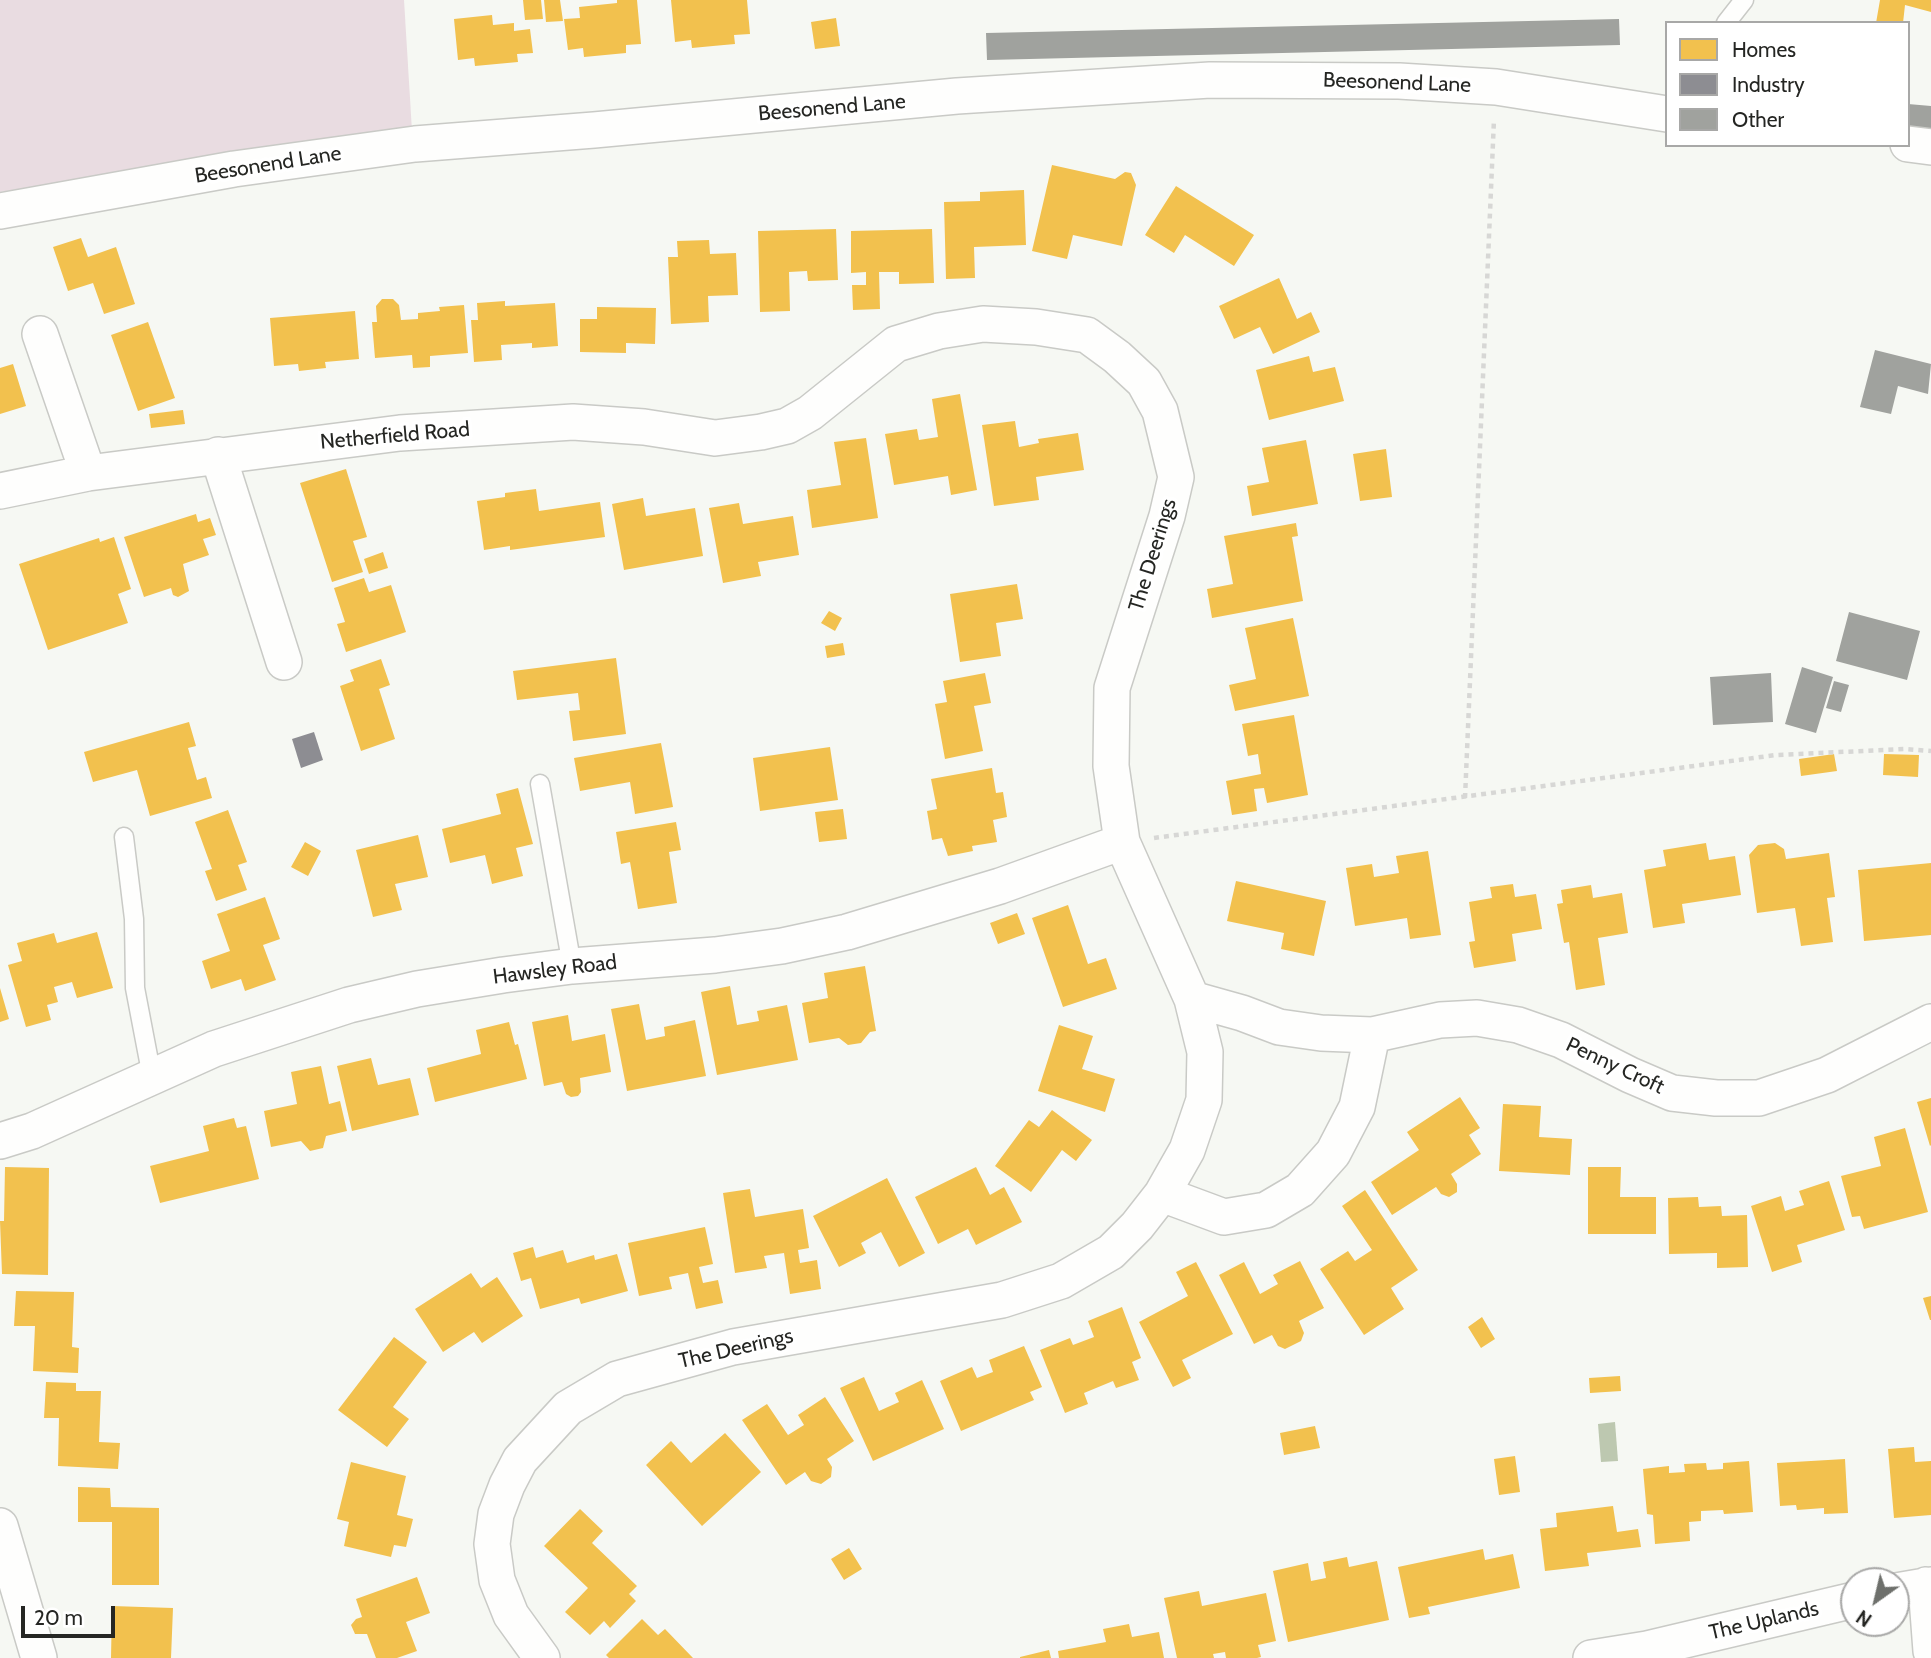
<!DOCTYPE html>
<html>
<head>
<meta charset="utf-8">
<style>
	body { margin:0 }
	#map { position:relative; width:1931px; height:1658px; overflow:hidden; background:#f6f8f3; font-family:Cabin,sans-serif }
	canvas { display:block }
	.legend { position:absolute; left:1665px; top:21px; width:245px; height:126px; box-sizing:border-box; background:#fff; border:2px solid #a8a8a7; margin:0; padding:9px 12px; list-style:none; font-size:21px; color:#252623 }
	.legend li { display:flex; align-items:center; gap:14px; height:35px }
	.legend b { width:35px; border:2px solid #a8a8a7 }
	.north { position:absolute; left:1840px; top:1567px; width:70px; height:70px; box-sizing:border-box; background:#fff; border:2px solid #a8a8a7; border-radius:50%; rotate:214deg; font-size:19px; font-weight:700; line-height:28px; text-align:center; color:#252623 }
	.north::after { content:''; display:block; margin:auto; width:24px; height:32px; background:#6e706c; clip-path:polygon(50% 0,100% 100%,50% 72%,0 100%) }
	.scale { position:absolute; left:21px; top:1606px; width:94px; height:32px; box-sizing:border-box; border:4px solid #252623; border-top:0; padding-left:9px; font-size:21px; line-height:24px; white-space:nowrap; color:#252623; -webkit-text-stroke:5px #fff; paint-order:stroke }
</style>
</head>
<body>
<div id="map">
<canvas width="1931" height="1658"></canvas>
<ul class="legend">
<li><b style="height:19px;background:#f2c14e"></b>Homes</li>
<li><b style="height:19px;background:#8d8d92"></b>Industry</li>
<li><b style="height:19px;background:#a0a29e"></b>Other</li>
</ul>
<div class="north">N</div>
<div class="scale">20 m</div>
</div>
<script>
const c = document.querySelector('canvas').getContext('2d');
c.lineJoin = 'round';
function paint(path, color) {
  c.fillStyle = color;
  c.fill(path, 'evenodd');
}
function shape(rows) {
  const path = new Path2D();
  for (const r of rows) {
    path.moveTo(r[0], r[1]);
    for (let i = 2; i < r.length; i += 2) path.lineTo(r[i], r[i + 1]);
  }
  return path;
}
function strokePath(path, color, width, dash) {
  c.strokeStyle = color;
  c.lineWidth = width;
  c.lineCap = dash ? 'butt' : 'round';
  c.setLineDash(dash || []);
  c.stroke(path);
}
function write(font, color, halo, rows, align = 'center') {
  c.font = font + ' Cabin,sans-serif';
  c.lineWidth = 7;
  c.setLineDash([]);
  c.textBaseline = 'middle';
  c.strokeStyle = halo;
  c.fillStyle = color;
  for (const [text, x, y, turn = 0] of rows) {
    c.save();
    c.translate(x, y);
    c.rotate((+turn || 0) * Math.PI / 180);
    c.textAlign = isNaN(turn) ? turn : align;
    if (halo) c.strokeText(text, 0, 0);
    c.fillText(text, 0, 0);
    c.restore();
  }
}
paint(shape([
	[0,0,404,0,412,131,0,192]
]), '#e9dce1');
paint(shape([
	[1615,1422,1618,1461,1601,1462,1598,1424]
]), '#bdc8b0');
paint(shape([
	[523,0,541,0,543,19,525,20],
	[544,0,560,0,563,21,546,22],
	[617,0,637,0,641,44,626,45,626,53,584,57,583,48,568,50,564,19,580,18,579,7,617,3],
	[671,0,747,0,750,34,734,35,735,44,713,46,692,48,691,40,675,42],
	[1880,0,1931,0,1931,12,1905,5,1903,23,1876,23],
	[492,15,493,25,514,23,514,31,530,29,533,53,517,54,518,62,475,66,474,58,458,60,454,19],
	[836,18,840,46,815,49,811,22],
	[1052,165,1115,179,1125,172,1131,173,1136,185,1122,246,1073,235,1067,259,1032,251],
	[1176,186,1254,235,1234,266,1185,235,1174,253,1145,235],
	[1024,190,1026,245,974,247,975,278,946,279,944,202,980,201,980,192],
	[836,229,838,280,808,281,807,271,789,272,790,311,760,312,758,231],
	[932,229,934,283,899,284,899,272,879,272,880,309,853,310,852,285,866,285,866,272,851,273,851,231],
	[81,238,88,257,116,247,135,304,104,314,93,283,68,291,53,247],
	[709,240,710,254,736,253,738,295,708,296,709,322,671,324,668,257,678,257,677,241],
	[1279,278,1297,319,1311,312,1320,332,1273,354,1260,327,1234,339,1219,306],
	[382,299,393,299,399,305,401,320,418,319,418,313,440,311,439,307,464,305,468,353,430,356,430,367,413,368,412,355,375,358,372,322,377,322,376,306],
	[505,301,505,306,555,303,558,346,532,348,532,343,501,345,502,360,474,362,471,320,478,320,477,303],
	[597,307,656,308,655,344,626,343,626,353,580,352,580,319,597,319],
	[355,311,359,359,325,362,326,368,299,371,298,364,274,366,270,318],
	[148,322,175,398,138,411,111,335],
	[1309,356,1313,372,1335,367,1344,401,1269,420,1256,370],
	[13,364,26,406,0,414,0,368],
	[960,394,977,490,951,495,948,476,894,485,885,434,917,429,919,440,938,437,932,399],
	[183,410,185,424,151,428,149,414],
	[1015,421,1019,447,1039,443,1038,439,1078,433,1084,470,1036,477,1039,500,994,506,982,425],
	[866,438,878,518,812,528,807,490,841,485,834,442],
	[1306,440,1318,504,1252,516,1247,486,1269,482,1262,448],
	[1386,449,1392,497,1360,501,1353,454],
	[346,469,367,537,353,541,363,572,332,582,300,483],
	[536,489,539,511,600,502,605,537,510,550,510,546,484,550,477,501,505,497,505,493],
	[643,498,646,516,695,508,703,556,624,570,612,504],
	[739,503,743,524,793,516,799,555,758,562,761,576,723,583,709,508],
	[196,514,198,522,210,518,216,535,203,539,209,555,183,564,189,591,178,597,173,595,171,588,144,597,124,537],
	[1296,523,1298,536,1292,537,1303,601,1212,618,1207,589,1233,584,1224,536],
	[114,537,131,589,118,594,128,623,48,650,19,564,99,538,100,542],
	[383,552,388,568,369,574,364,559],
	[364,578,369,592,391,585,406,632,346,652,337,624,345,622,334,588],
	[1017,584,1023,619,996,623,1001,656,960,662,950,594],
	[829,611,842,618,835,631,821,623],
	[1293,618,1309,696,1235,711,1229,685,1256,679,1245,628],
	[843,643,845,655,827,658,825,646],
	[616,658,626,734,573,741,569,711,580,710,578,693,517,700,513,671],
	[381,659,390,685,379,689,395,739,361,751,340,686,354,681,350,670],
	[985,673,991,703,974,706,983,751,945,759,935,704,947,702,943,681],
	[1294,715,1308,795,1267,803,1264,788,1254,789,1257,811,1232,815,1226,781,1261,774,1258,754,1248,756,1242,724],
	[189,722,196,746,188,748,197,780,206,777,212,798,150,816,137,770,93,782,84,752],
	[661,743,673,807,635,814,630,782,580,791,574,758],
	[830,747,838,800,760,811,753,758],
	[1834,754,1837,771,1801,776,1799,759],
	[1884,754,1919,755,1918,777,1883,775],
	[992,768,996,793,1003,792,1007,817,993,820,997,842,972,846,973,851,948,856,942,838,932,840,927,811,937,809,931,779],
	[518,788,533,844,516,848,523,876,492,884,485,855,450,863,442,829,501,814,496,794],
	[843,809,847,839,819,842,815,812],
	[228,810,247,862,238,865,247,890,216,901,205,871,212,869,195,822],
	[676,822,681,850,669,852,677,903,638,909,630,862,621,864,616,832],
	[418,835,428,877,395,884,402,910,373,917,356,850],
	[305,842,321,851,308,876,291,867],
	[1706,843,1709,860,1735,856,1741,895,1682,904,1685,923,1653,928,1644,870,1666,866,1663,850],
	[1775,843,1784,849,1786,859,1829,853,1835,897,1827,898,1833,942,1801,946,1795,908,1757,913,1749,855,1758,845],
	[1428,851,1441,935,1410,939,1407,918,1355,926,1346,868,1372,864,1374,877,1399,873,1396,856],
	[1931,863,1931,935,1864,941,1858,870],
	[1236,881,1326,901,1314,956,1281,949,1284,933,1227,921],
	[1513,884,1515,897,1536,894,1542,929,1512,934,1516,961,1474,968,1469,942,1475,941,1469,902,1492,898,1490,887],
	[1591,885,1593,898,1622,893,1628,933,1598,938,1605,985,1576,990,1569,942,1564,943,1557,904,1563,903,1561,890],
	[265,897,280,939,263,945,276,980,245,991,241,979,211,989,202,961,230,951,217,914],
	[1068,905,1088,964,1106,958,1117,989,1063,1007,1032,918],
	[1017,913,1025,934,998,944,990,923],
	[97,932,113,988,77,998,72,982,54,987,58,1002,47,1005,51,1020,26,1027,8,965,22,961,17,943,54,933,57,943],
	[865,966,876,1031,870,1032,861,1043,848,1045,839,1038,809,1043,802,1003,828,998,824,973],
	[730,986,737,1025,759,1021,757,1011,787,1005,798,1060,717,1075,701,992],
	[0,988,9,1019,0,1022],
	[639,1004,646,1040,665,1036,664,1027,695,1020,706,1076,627,1091,611,1009],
	[568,1015,572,1041,605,1034,611,1072,580,1078,581,1092,578,1096,571,1097,566,1094,562,1082,544,1086,532,1022],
	[509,1022,515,1045,518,1044,527,1079,435,1102,427,1068,481,1054,476,1030],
	[1059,1025,1093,1036,1082,1069,1115,1079,1105,1112,1038,1091],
	[371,1058,378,1085,410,1078,419,1115,352,1131,337,1066],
	[321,1066,329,1104,340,1101,347,1131,326,1136,323,1148,310,1151,301,1141,271,1147,264,1111,297,1104,291,1072],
	[1460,1097,1480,1128,1469,1135,1481,1154,1451,1174,1457,1184,1457,1192,1449,1197,1441,1194,1436,1187,1392,1215,1371,1182,1419,1150,1407,1132],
	[1931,1098,1931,1145,1930,1146,1917,1102],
	[1503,1104,1541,1106,1539,1137,1572,1139,1570,1175,1499,1171],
	[1052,1110,1092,1140,1076,1161,1062,1150,1031,1192,995,1166,1029,1120,1039,1127],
	[234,1118,237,1128,246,1126,259,1179,160,1203,150,1166,209,1151,203,1126],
	[1905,1128,1928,1212,1864,1229,1860,1216,1852,1217,1841,1176,1881,1166,1874,1137],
	[5,1167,49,1168,48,1275,2,1274,0,1221,4,1221],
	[976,1167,990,1195,1004,1187,1022,1222,976,1245,968,1229,938,1244,915,1197],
	[1588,1167,1621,1167,1620,1197,1656,1197,1656,1234,1588,1234],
	[887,1178,925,1253,899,1267,881,1232,861,1243,866,1253,839,1267,813,1216],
	[1829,1181,1845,1230,1797,1245,1802,1262,1772,1272,1751,1206,1781,1196,1785,1211,1804,1205,1799,1191],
	[750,1189,755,1217,803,1209,809,1248,798,1250,800,1263,817,1260,821,1289,790,1294,784,1253,764,1256,767,1268,735,1273,723,1193],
	[1365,1190,1418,1270,1391,1288,1404,1309,1364,1335,1320,1269,1348,1251,1355,1261,1372,1250,1342,1206],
	[1698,1197,1699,1207,1721,1206,1722,1216,1747,1215,1748,1267,1717,1268,1717,1253,1669,1254,1668,1198],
	[705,1227,713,1264,699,1267,703,1283,718,1280,723,1303,696,1309,688,1273,669,1277,672,1289,639,1296,628,1243],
	[533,1247,536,1258,563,1250,567,1263,594,1255,595,1260,617,1254,628,1291,581,1304,579,1298,540,1309,531,1278,521,1281,513,1253],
	[1300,1261,1324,1308,1299,1321,1304,1333,1301,1341,1285,1349,1278,1346,1272,1335,1254,1344,1219,1275,1244,1262,1260,1294,1278,1284,1273,1275],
	[1196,1262,1233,1334,1182,1360,1191,1378,1173,1387,1139,1322,1188,1296,1176,1272],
	[471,1273,481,1288,497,1277,523,1316,482,1343,474,1332,443,1352,415,1309],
	[16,1291,74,1292,72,1347,79,1348,78,1373,33,1371,35,1326,14,1326],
	[1931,1296,1931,1320,1930,1320,1923,1298],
	[1122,1307,1141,1358,1132,1362,1139,1380,1116,1388,1113,1381,1084,1393,1088,1404,1065,1413,1040,1350,1070,1338,1073,1345,1094,1337,1088,1321],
	[1482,1317,1495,1339,1481,1348,1468,1327],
	[394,1337,427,1362,393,1407,409,1419,387,1447,338,1410],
	[1024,1346,1042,1387,1030,1392,1034,1400,961,1431,940,1381,972,1367,977,1378,993,1372,989,1360],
	[1620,1376,1621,1391,1590,1393,1589,1378],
	[864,1377,879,1411,899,1402,895,1393,922,1380,944,1429,873,1461,840,1388],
	[46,1382,76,1383,76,1391,101,1391,99,1442,120,1443,118,1469,58,1466,59,1418,44,1418],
	[825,1397,854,1441,827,1459,832,1467,831,1477,821,1484,811,1481,805,1472,786,1485,742,1420,767,1404,788,1435,804,1425,798,1415],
	[1315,1426,1320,1448,1284,1455,1280,1433],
	[725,1433,761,1472,702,1526,646,1465,671,1441,691,1463],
	[1914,1447,1915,1462,1931,1461,1931,1515,1894,1518,1888,1449],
	[1515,1456,1520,1492,1499,1495,1494,1459],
	[1845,1459,1848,1513,1824,1514,1824,1508,1797,1510,1796,1505,1780,1506,1777,1463],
	[1749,1461,1753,1512,1724,1514,1723,1510,1701,1511,1701,1521,1689,1522,1690,1541,1655,1544,1653,1515,1647,1514,1643,1469,1669,1466,1669,1473,1685,1472,1684,1464,1706,1463,1707,1470,1723,1469,1723,1463],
	[351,1462,406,1476,397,1515,413,1519,406,1547,394,1545,391,1557,344,1546,349,1522,337,1519],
	[78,1487,110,1488,111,1507,159,1508,159,1585,112,1585,112,1522,78,1522],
	[1613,1506,1617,1532,1638,1529,1641,1547,1587,1553,1589,1566,1545,1571,1540,1529,1557,1527,1556,1513],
	[580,1509,603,1531,592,1543,637,1586,629,1594,636,1601,610,1628,604,1621,590,1635,565,1612,588,1588,544,1546],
	[849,1548,862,1569,844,1580,831,1559],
	[1483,1549,1485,1560,1513,1554,1520,1588,1428,1607,1430,1614,1409,1618,1398,1567],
	[1347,1557,1349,1567,1377,1561,1389,1620,1288,1642,1273,1571,1308,1563,1311,1581,1326,1578,1323,1562],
	[417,1577,430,1613,406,1622,417,1651,397,1658,376,1658,367,1634,355,1634,351,1625,356,1619,362,1617,356,1599],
	[1199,1591,1202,1606,1266,1593,1276,1641,1258,1645,1261,1657,1257,1658,1226,1658,1225,1652,1213,1654,1214,1658,1177,1658,1164,1598],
	[112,1606,173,1608,171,1658,111,1658],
	[642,1619,658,1635,665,1629,693,1658,609,1658,606,1655],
	[1129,1624,1132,1637,1159,1632,1164,1658,1059,1658,1058,1651,1106,1642,1103,1629],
	[1049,1650,1051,1658,1020,1658,1020,1657]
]), '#f2c14e');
paint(shape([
	[314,732,323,760,301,768,292,739]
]), '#8d8d92');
paint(shape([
	[1619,19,1620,45,987,60,986,33],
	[1908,104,1931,106,1931,132,1908,129],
	[1875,350,1931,364,1928,394,1898,386,1891,414,1860,407],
	[1849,612,1920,631,1907,680,1836,661],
	[1802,667,1833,677,1816,733,1785,724],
	[1771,673,1773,722,1713,725,1710,677],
	[1834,681,1849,685,1841,712,1826,708]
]), '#a0a29e');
const lane = shape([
	[1726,23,1744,0],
	[540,784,572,966],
	[124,837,134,919,135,988,152,1077]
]);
const street = shape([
	[1908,144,1931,147],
	[0,211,234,169,415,144,594,130,957,96,1210,80,1399,81,1496,87,1667,114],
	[40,334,88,473],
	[218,455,284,662],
	[0,491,88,473,400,433,573,422,644,427,715,438,761,432,787,426,810,413,896,344,939,331,983,324,1036,327,1087,335,1117,357,1144,382,1160,411,1176,477,1167,516,1112,688,1111,766,1122,842,1192,999,1205,1052,1204,1100,1187,1150,1162,1194,1137,1226,1111,1252,1061,1281,1002,1300,733,1347,617,1379,568,1408,520,1460,507,1485,496,1514,492,1544,497,1580,511,1615,542,1658],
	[1192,999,1242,1013,1279,1027,1321,1033,1372,1035,1440,1020,1477,1018,1518,1025,1561,1040,1630,1075,1672,1093,1716,1098,1759,1098,1827,1075,1931,1022],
	[0,1141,32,1131,214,1049,349,1005,417,989,503,975,572,966,715,955,782,946,847,932,1000,886,1122,842],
	[1162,1194,1224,1217,1266,1210,1300,1190,1333,1153,1357,1107,1372,1035],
	[0,1526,39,1658],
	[1926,1585,1931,1651],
	[1896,1591,1931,1585],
	[1591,1658,1647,1649,1854,1600]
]);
strokePath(lane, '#c9cac6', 21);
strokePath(street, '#c9cac6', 38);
strokePath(shape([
	[1465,798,1494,119],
	[1154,838,1776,755,1905,749,1931,751]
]), '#d7d7d5', 4.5, [5, 5]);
strokePath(lane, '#fefefd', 18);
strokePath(street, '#fefefd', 35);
write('21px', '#252623', '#fff', [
	["Beesonend Lane",1397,83,2],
	["Beesonend Lane",832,108,-5],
	["Beesonend Lane",268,165,-9],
	["Netherfield Road",395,436,-5],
	["The Deerings",1153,555,-73],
	["Hawsley Road",555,970,-7],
	["Penny Croft",1615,1066,25],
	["The Deerings",736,1349,-13],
	["The Uplands",1764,1621,-13]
]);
</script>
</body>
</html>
